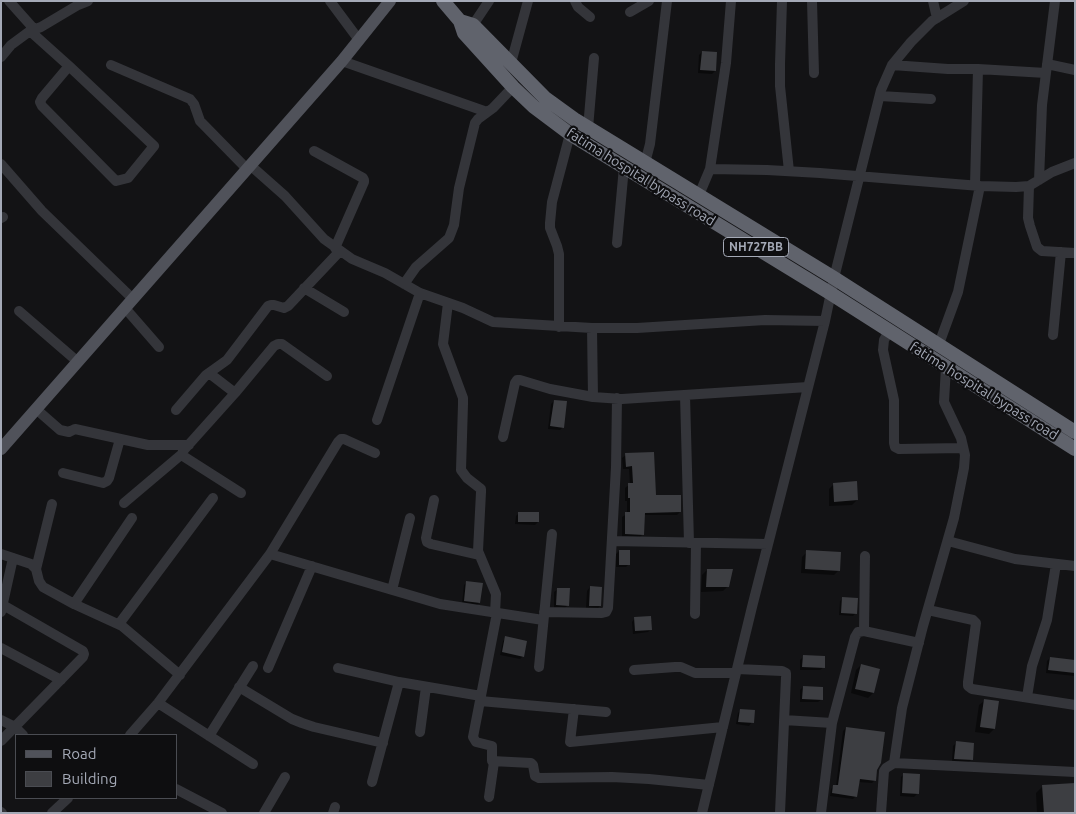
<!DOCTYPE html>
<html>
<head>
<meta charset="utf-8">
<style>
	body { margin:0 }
	#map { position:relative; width:1076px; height:814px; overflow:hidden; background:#131315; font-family:Ubuntu,sans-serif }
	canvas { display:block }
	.frame { position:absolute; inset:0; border:2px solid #a4a9b6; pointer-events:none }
	.legend { position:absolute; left:15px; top:734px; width:162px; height:65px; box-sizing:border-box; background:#0e0e10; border:1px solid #4a4c52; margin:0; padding:6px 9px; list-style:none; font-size:15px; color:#a4a9b6 }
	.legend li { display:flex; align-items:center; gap:10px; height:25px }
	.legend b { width:25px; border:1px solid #4a4c52 }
</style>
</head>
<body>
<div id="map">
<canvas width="1076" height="814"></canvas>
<div class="frame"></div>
<ul class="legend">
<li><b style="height:6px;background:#50525a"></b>Road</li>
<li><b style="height:14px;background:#3d3e42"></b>Building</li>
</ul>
</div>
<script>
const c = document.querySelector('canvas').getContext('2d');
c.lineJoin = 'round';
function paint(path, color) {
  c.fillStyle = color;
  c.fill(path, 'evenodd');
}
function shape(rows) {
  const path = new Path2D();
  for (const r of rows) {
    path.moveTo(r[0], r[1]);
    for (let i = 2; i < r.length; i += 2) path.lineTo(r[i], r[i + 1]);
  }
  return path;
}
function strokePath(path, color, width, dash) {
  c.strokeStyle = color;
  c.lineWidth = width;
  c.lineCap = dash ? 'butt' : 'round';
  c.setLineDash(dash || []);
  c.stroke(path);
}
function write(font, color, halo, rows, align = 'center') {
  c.font = font + ' Ubuntu,sans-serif';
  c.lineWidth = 4.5;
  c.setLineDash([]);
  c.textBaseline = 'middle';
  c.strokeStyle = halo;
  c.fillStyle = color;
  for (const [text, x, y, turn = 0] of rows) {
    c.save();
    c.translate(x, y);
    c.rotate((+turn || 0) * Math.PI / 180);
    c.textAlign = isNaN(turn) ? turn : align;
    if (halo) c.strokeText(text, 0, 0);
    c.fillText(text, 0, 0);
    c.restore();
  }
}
paint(shape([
	[702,52,715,71,712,74,698,73,699,55],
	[554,401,563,427,560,430,548,429,551,404],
	[626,455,654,496,680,512,677,515,643,515,643,534,639,538,622,537,622,517,627,514,627,501,625,501,625,488,630,484,629,469,623,469,622,458],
	[834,484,857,500,852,505,829,506,829,489],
	[519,513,538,522,535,525,515,524,516,516],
	[619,551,629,564,626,567,616,567,616,554],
	[807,552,839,570,834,575,801,573,802,557],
	[707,570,728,586,723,591,701,592,702,575],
	[467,582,479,603,476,606,462,604,464,585],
	[590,587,600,606,597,609,586,608,587,591],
	[558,589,568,605,565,608,554,608,554,592],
	[843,598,856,613,853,616,839,615,840,601],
	[635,618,651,629,648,632,633,634,632,622],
	[506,638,523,656,520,659,500,655,503,641],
	[803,657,824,667,820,670,800,670,800,660],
	[1050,658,1075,661,1075,676,1046,673,1047,661],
	[861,665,873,693,868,698,851,693,856,670],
	[803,687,822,699,818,702,800,702,800,690],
	[984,701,994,729,989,734,975,732,979,705],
	[741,710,752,722,749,726,736,724,738,713],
	[846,728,876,770,875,780,872,783,858,782,856,796,853,799,830,796,831,789,834,786,836,786,843,731],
	[956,743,972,759,968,763,952,762,953,746],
	[904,774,917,794,914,797,900,796,901,777],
	[1043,786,1075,813,1037,813,1036,793]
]), '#0007');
paint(shape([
	[702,51,717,52,716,71,700,70],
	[554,400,567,401,564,428,550,426],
	[654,452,656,495,681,495,681,512,645,513,644,535,625,534,625,512,630,512,630,498,628,498,628,483,633,483,632,466,626,467,625,453],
	[857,481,858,500,834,502,833,483],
	[518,512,539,512,539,522,518,522],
	[619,550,630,550,630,565,619,565],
	[806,550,841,552,840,571,805,569],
	[707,569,733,569,729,587,706,587],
	[466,581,483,583,480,603,464,601],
	[590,586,602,587,601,606,589,606],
	[557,588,570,588,569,606,556,605],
	[842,597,858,598,857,614,841,613],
	[651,616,652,630,635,631,634,617],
	[505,636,527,641,524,657,502,652],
	[803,655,825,656,825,668,802,667],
	[1050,657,1075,660,1075,673,1048,670],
	[861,664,880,669,874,693,855,689],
	[803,686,823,687,823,700,802,699],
	[984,699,999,701,995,729,980,727],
	[740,709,755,710,754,723,738,722],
	[846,727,885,732,881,763,877,770,876,781,860,779,857,797,832,793,833,785,838,785],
	[956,741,974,743,973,760,954,759],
	[903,773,920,774,919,794,902,793],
	[1075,783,1075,813,1044,813,1042,785]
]), '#3d3e42');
strokePath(shape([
	[9,1,34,29],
	[330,1,359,40],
	[575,1,578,7,590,17],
	[782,1,780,64,780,86,789,171],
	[812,1,814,73],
	[933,1,937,18],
	[630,12,649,1],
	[473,25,489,1],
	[30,31,69,66,154,146,128,178,116,181,42,106,40,102,42,98,69,66],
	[1,57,11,45,30,31,41,27,78,5,88,1],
	[342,61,487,112],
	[511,63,528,1],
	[1047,64,1075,70],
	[111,65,190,99,194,104,200,121,247,169],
	[892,65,948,69,978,69,1046,73],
	[880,96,931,99],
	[588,128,594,58],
	[314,151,363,178,364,180,364,182,335,248],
	[645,163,650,144,667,1],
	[1,164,42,211,133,299],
	[250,165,285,196,324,239,352,259,385,273,420,293,463,308,493,322,592,328,637,328,765,320,825,321],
	[710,169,726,63,731,1],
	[1039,180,1042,105,1055,1],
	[975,185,978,69],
	[980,186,1016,187,1029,186,1052,172,1075,163],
	[1029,186,1028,218,1030,226,1037,247,1042,251,1075,253],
	[699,195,710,169,767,170,820,173,980,186,958,292,939,344],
	[1,218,3,217],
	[617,243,624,167],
	[404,284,416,267,449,238,454,225,459,188,475,123,478,119,493,108,513,87],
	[304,288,344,312],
	[448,303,443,344,463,398,463,404,461,470,467,478,481,489,481,492,478,551,496,594,495,613],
	[125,308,159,347],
	[19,311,78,362],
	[559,327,559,254,557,246,550,228,550,223,552,202,570,134],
	[592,328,593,397],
	[889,331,884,340,883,350,894,400,894,443,895,447,899,449,963,448],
	[1053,335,1061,252],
	[946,367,944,402,961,438,965,455,964,468,954,518,923,626,902,708,894,763,1075,772],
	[209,373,235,393],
	[685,395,689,543],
	[36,409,60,430,69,432,75,429,148,445,189,445],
	[176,410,206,375,227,360,268,306,271,305,274,305,284,308,288,306,340,251],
	[377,420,420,293],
	[503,437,515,383,517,380,520,380,550,389,593,397,622,399,808,387],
	[63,473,103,483,107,481,109,478,120,439],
	[241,493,183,456,182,454,183,451,235,393,274,346,278,344,282,344,327,376],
	[434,500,426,538,427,542,431,544,479,555],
	[124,503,182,454],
	[612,541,768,544],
	[948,541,1015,559,1075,566],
	[1,554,31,564,36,569,39,581,43,587,74,604,122,626,180,675],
	[270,554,440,604,543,620],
	[36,569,52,504],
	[392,590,410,518],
	[74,604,132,518],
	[928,610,973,620,976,623,968,682,968,686,972,689,1075,705],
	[1,612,13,558],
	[544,612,602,613,606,612,608,608,616,467,617,398],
	[497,613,473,737,476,742,492,746,492,761,531,763,533,765,535,776,539,778,612,777,649,779,709,785],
	[695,614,696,543],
	[119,624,213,498],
	[864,631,865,556],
	[1,648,61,680],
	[539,667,552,534],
	[268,668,312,566],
	[338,668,399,682,481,696],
	[737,669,782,671,786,673,786,677,780,813],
	[634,670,675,667,681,667,695,673,736,673],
	[239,687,292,719,302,723,314,727,383,743],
	[1027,697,1032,666,1047,620,1056,564],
	[480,701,606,712],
	[158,703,253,764],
	[574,709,570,742,723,727],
	[1,720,15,727,23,735],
	[784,720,832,723],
	[420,732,426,687],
	[130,735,158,703,270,554,338,442,341,439,344,439,375,453],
	[209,736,253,666],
	[1,741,83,657,84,654,83,651,3,605],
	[372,782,399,682],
	[176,789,222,813],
	[489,797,494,762],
	[1,812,2,813],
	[52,813,68,798],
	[264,813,285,777],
	[333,813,335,807],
	[702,813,752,607,825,321,834,278,881,90,892,65,911,42,932,21,964,1],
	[821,813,832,723,855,637,858,632,864,631,919,643],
	[881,813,884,771,886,768,894,763]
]), '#34353a', 10);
strokePath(shape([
	[1,449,342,61,390,1]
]), '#50525a', 12);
strokePath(shape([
	[443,1,460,21,464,33,513,87,534,107,570,134,830,293,1075,449],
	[460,21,473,25,545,98,574,119,834,278,1075,432]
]), '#60636c', 14);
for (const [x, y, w] of [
	[756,247,65]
]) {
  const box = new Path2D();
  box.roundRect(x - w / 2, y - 9.5, w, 19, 4);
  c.fillStyle = '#0e0e10';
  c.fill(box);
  strokePath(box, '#a4a9b6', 1);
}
write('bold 12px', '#a4a9b6', null, [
	["NH727BB",756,247]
]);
write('14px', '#a4a9b6', '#0e0e10', [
	["fatima hospital bypass road",641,177,32],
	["fatima hospital bypass road",984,391,32]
]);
</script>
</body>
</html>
